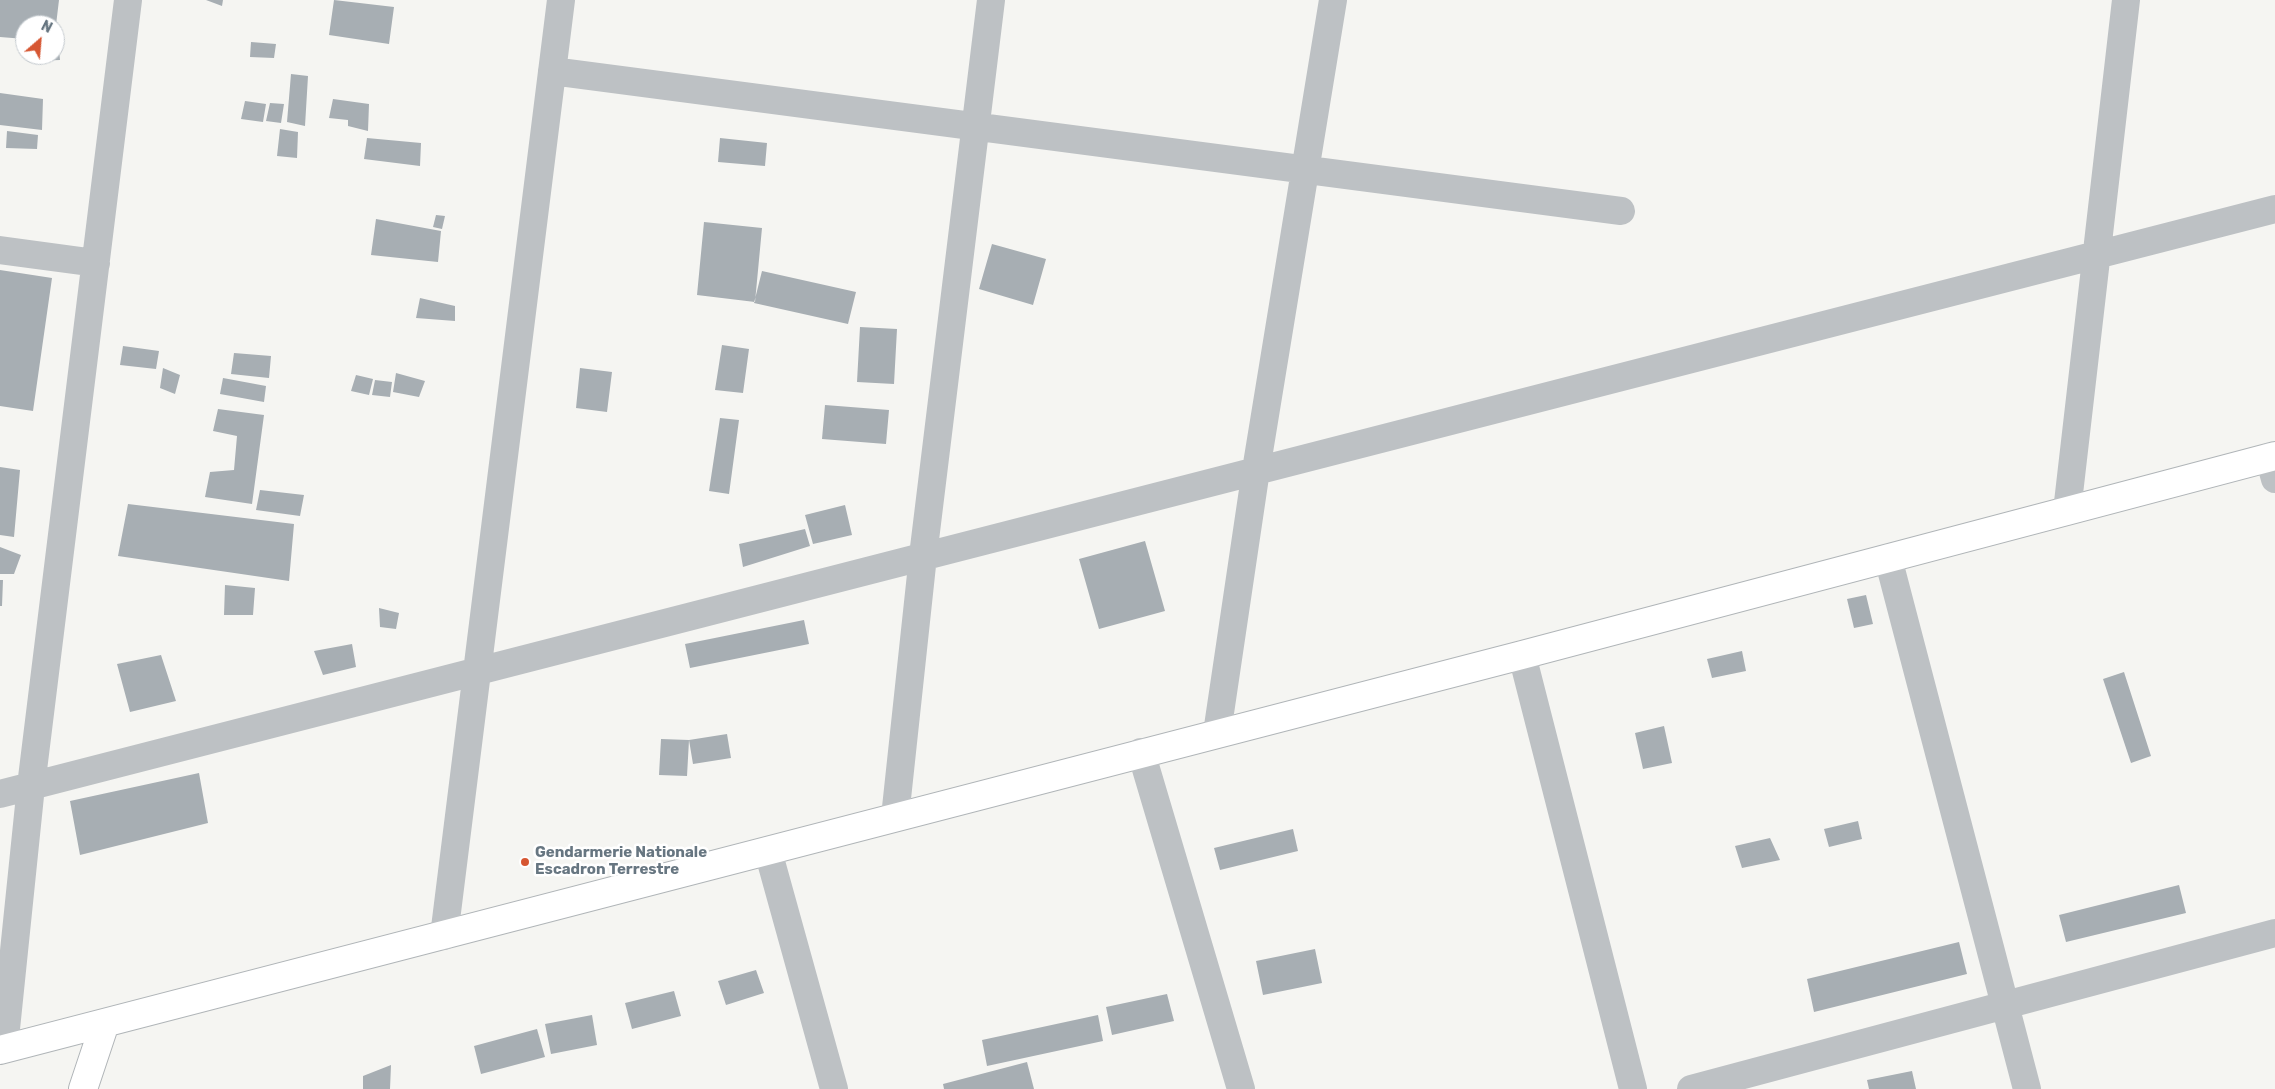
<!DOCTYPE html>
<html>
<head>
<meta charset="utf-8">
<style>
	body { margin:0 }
	#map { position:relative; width:2275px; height:1089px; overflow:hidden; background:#f5f5f2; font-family:Rubik,sans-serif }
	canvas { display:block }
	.north { position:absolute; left:15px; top:15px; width:50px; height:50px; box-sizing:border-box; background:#fff; border:1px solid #c2c8cd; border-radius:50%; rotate:27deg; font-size:14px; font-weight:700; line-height:20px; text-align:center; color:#677681 }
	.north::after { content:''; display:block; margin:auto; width:18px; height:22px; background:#d65632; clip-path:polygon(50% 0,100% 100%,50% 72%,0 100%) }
</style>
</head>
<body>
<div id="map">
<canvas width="2275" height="1089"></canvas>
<div class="north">N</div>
</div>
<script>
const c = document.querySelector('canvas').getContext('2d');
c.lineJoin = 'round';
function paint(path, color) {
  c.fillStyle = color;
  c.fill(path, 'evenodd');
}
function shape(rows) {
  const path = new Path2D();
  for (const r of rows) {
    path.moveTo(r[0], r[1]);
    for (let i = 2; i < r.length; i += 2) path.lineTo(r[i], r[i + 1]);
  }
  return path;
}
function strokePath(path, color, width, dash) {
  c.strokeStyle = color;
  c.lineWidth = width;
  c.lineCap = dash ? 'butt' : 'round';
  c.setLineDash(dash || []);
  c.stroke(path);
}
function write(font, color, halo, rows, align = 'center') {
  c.font = font + ' Rubik,sans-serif';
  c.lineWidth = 5;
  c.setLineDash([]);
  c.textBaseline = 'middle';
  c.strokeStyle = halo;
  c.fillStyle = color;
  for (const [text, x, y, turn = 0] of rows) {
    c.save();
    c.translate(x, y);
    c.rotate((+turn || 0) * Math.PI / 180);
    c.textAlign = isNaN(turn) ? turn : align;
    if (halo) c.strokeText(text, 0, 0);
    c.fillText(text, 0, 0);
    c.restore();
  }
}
paint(shape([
	[0,0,59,0,56,25,25,25,25,39,0,37],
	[206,0,223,0,222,6],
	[334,0,394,7,389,44,329,35],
	[251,42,276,44,274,58,250,57],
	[55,48,59,49,60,60,31,61,32,55,55,55],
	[291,74,308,76,305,126,287,122],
	[0,93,43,99,42,130,0,125],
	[333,99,369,104,368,131,348,126,348,120,329,118],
	[245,101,266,104,263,122,241,119],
	[270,103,284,104,281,123,266,121],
	[280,129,298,132,297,158,277,156],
	[7,131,38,135,37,149,6,148],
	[367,138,421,143,420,166,364,159],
	[720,138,767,143,765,166,718,162],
	[436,215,445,216,442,229,433,227],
	[376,219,441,231,438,262,371,255],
	[704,222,762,228,755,302,697,295],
	[992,244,1046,259,1033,305,979,289],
	[0,270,52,278,33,411,0,406],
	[762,271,856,292,848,324,754,303],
	[420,298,455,306,455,321,416,318],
	[860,327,897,329,894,384,857,382],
	[722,345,749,349,743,393,715,390],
	[123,346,159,351,156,369,120,365],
	[234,353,271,356,269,378,231,374],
	[163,368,180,375,175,394,160,388],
	[580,368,612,372,607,412,576,408],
	[396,373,425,381,419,397,393,392],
	[356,375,373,379,369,395,351,391],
	[223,378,266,386,264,402,220,394],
	[375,380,392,382,390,397,372,395],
	[825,405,889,410,886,444,822,439],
	[218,409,264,415,252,504,205,497,210,472,234,470,237,436,213,431],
	[720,418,739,420,729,494,709,491],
	[0,467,20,470,14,537,0,535],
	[260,490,304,495,300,516,256,510],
	[128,504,294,524,289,581,118,556],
	[845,505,852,535,813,544,805,515],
	[805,529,810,546,743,567,739,544],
	[1145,541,1165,611,1099,629,1079,559],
	[0,547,21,555,14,574,0,574],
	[0,580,3,580,2,606,0,606],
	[225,585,255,588,253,615,224,615],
	[1866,595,1873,624,1854,628,1847,599],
	[379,608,399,613,396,629,380,627],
	[804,620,809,644,690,668,685,644],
	[352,644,356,667,323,675,314,651],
	[1742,651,1746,671,1712,678,1707,659],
	[161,655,176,701,130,712,117,664],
	[2124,672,2151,756,2131,763,2103,679],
	[1664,726,1672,763,1643,769,1635,733],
	[727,734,731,758,693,764,689,740],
	[661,739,689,740,687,776,659,775],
	[199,773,208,823,80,855,70,801],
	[1858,821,1862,839,1829,847,1824,829],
	[1293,829,1298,851,1220,870,1214,848],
	[1770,838,1780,860,1742,868,1735,846],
	[2179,885,2186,913,2066,942,2059,915],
	[1959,942,1967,974,1814,1012,1807,979],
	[1315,949,1322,983,1263,995,1256,961],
	[756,970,764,993,726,1005,718,981],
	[674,991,681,1016,632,1029,625,1003],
	[1167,994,1174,1021,1112,1035,1106,1007],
	[592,1015,597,1045,551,1054,545,1024],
	[1098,1015,1103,1041,987,1066,982,1040],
	[537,1029,545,1057,481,1074,474,1046],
	[1027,1062,1034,1089,944,1089,943,1084],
	[391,1065,390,1089,363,1089,363,1076],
	[1912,1071,1916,1089,1869,1089,1867,1080]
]), '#a7aeb3');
const major = shape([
	[0,1050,1522,655,2275,456],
	[83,1089,105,1023]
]);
strokePath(major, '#b0b5b8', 30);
strokePath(shape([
	[552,71,1621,211],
	[0,250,96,263],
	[2269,457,2275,479],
	[2067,511,2126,0],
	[1888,558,2027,1089],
	[1522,655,1633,1089],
	[1217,733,1256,470,1333,0],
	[1141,752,1241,1089],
	[0,794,2275,209],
	[895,817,923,556,991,0],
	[768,851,834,1089],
	[444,936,561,0],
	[4,1048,31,786,128,0],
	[1691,1089,2275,933]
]), '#bdc1c4', 28);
strokePath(major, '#fff', 28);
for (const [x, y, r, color] of [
	[525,862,5,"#d65632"]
]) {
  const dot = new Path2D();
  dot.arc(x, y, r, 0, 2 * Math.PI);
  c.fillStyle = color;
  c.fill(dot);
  strokePath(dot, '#fff', 2);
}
write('bold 15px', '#677681', '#fff', [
	["Gendarmerie Nationale",535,853],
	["Escadron Terrestre",535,870]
], 'left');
</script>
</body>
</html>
